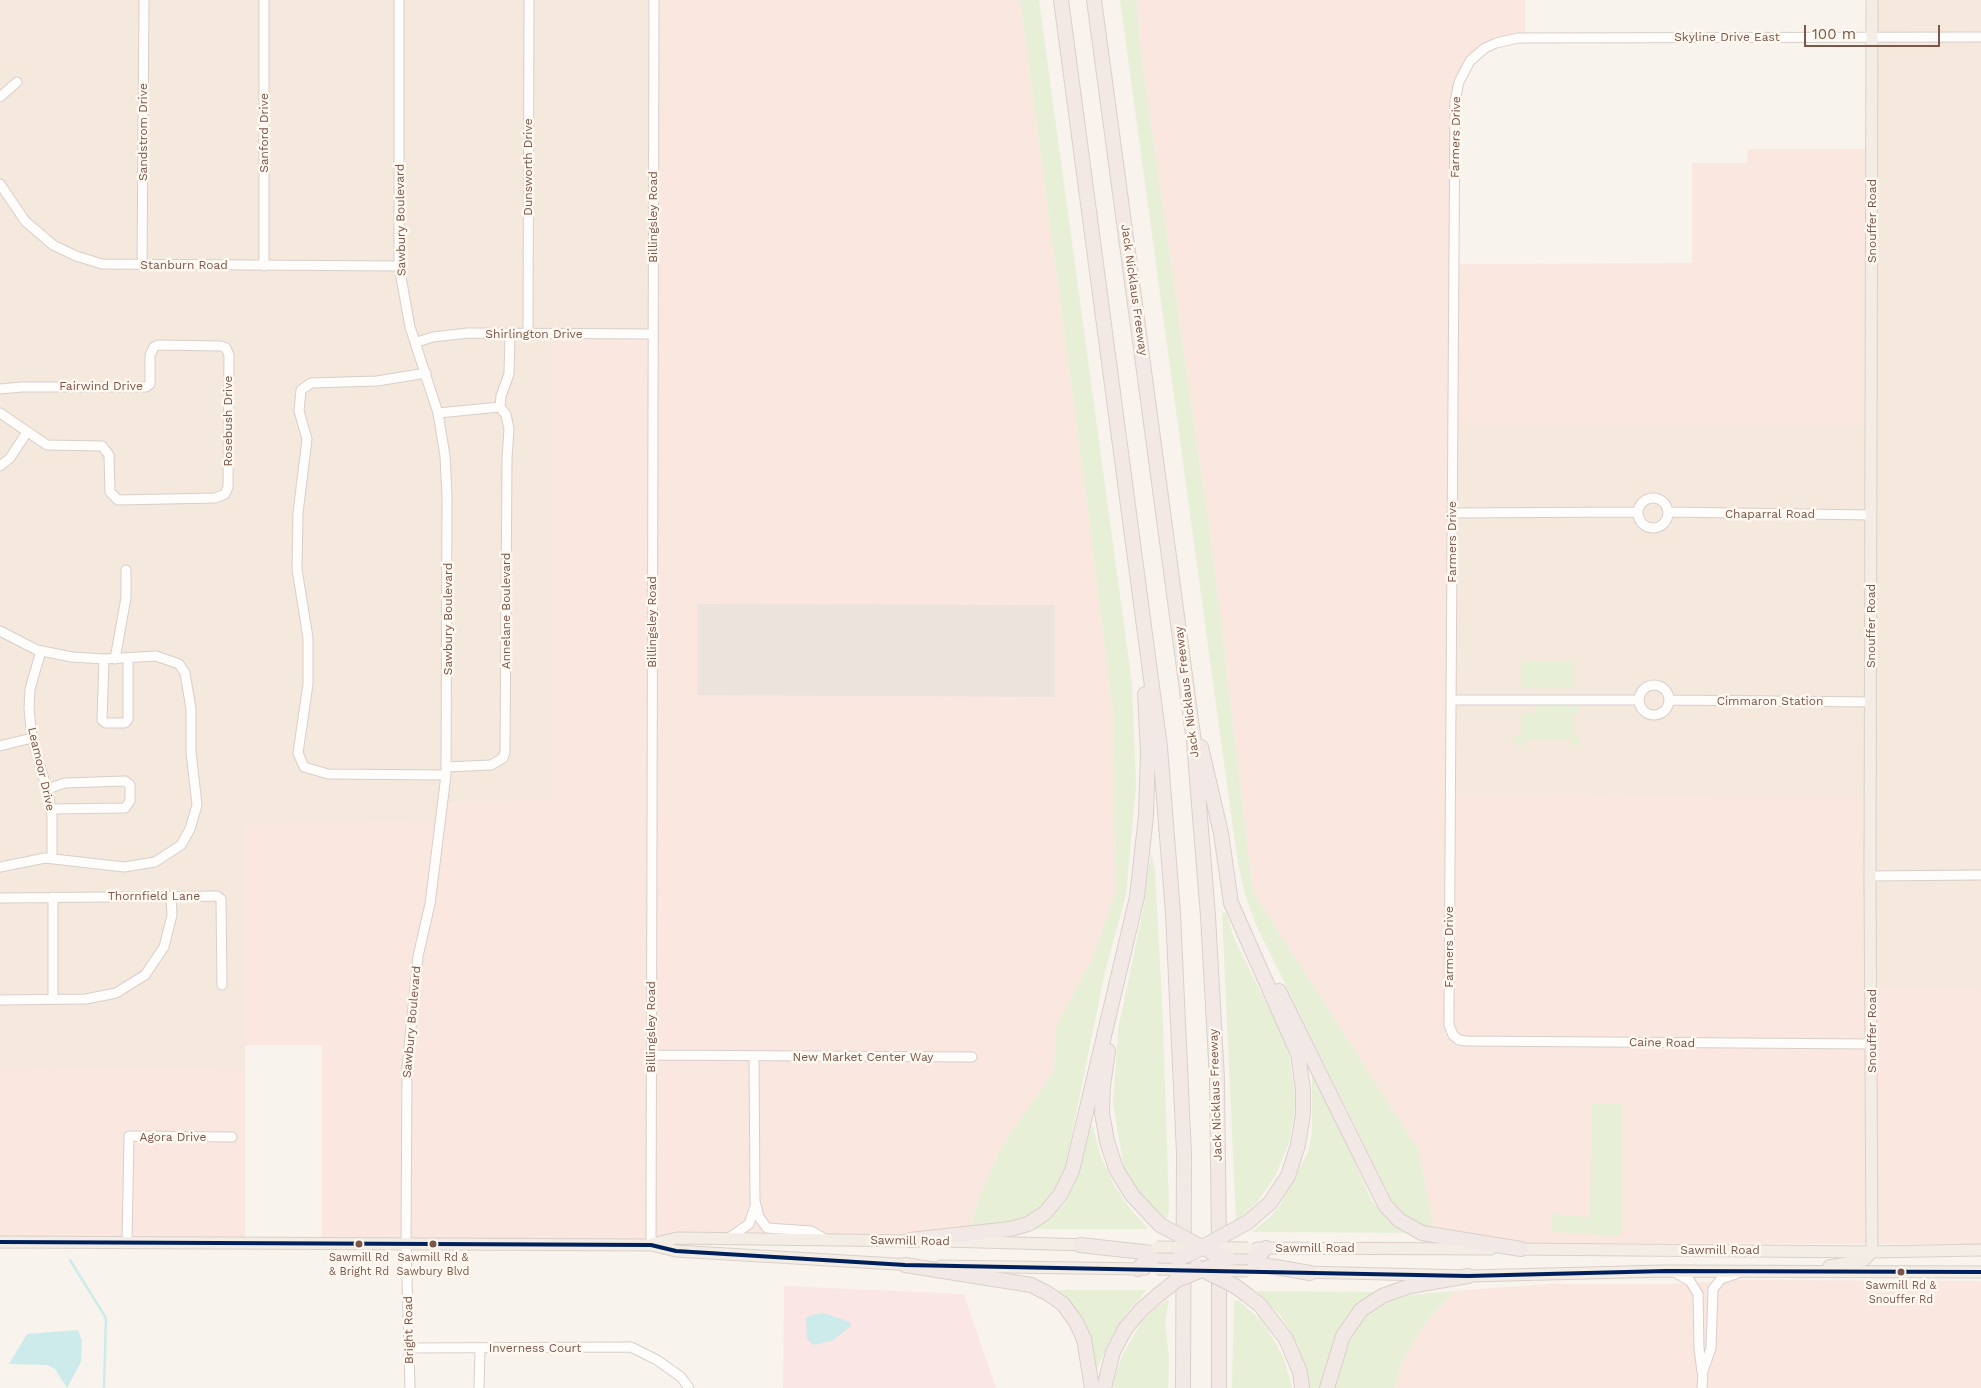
<!DOCTYPE html>
<html>
<head>
<meta charset="utf-8">
<style>
	body { margin:0 }
	#map { position:relative; width:1981px; height:1388px; overflow:hidden; background:#f9f3ed; font-family:"Work Sans",sans-serif }
	canvas { display:block }
	.scale { position:absolute; left:1804px; top:25px; width:136px; height:22px; box-sizing:border-box; border:2px solid #7b5749; border-top:0; padding-left:6px; font-size:15px; line-height:18px; white-space:nowrap; color:#7b5749; -webkit-text-stroke:4px #fff8f0; paint-order:stroke }
</style>
</head>
<body>
<div id="map">
<canvas width="1981" height="1388"></canvas>
<div class="scale">100 m</div>
</div>
<script>
const c = document.querySelector('canvas').getContext('2d');
c.lineJoin = 'round';
function paint(path, color) {
  c.fillStyle = color;
  c.fill(path, 'evenodd');
}
function shape(rows) {
  const path = new Path2D();
  for (const r of rows) {
    if (r.length === 3) {
      path.moveTo(r[0] + r[2], r[1]);
      path.arc(r[0], r[1], r[2], 0, 2 * Math.PI);
      continue;
    }
    path.moveTo(r[0], r[1]);
    for (let i = 2; i < r.length; i += 2) path.lineTo(r[i], r[i + 1]);
  }
  return path;
}
function strokePath(path, color, width, dash) {
  c.strokeStyle = color;
  c.lineWidth = width;
  c.lineCap = dash ? 'butt' : 'round';
  c.setLineDash(dash || []);
  c.stroke(path);
}
function write(font, color, halo, rows, align = 'center') {
  c.font = font + ' "Work Sans",sans-serif';
  c.lineWidth = 5;
  c.setLineDash([]);
  c.textBaseline = 'middle';
  c.strokeStyle = halo;
  c.fillStyle = color;
  for (const [text, x, y, turn = 0] of rows) {
    c.save();
    c.translate(x, y);
    c.rotate((+turn || 0) * Math.PI / 180);
    c.textAlign = isNaN(turn) ? turn : align;
    if (halo) c.strokeText(text, 0, 0);
    c.fillText(text, 0, 0);
    c.restore();
  }
}
paint(shape([
	[0,0,648,0,653,334,550,334,550,800,443,802,440,822,244,824,245,1069,0,1070],
	[1874,0,1981,0,1981,989,1873,988,1452,793,1453,425,1874,425]
]), '#f5e8dd');
paint(shape([
	[654,0,1020,0,1088,511,1114,723,1115,893,1093,957,1056,1027,1054,1071,1002,1146,981,1191,970,1228,910,1240,753,1239,651,1245,322,1242,322,1045,244,1045,244,823,440,822,443,802,550,800,550,334,652,334],
	[1137,0,1525,0,1525,37,1492,41,1459,74,1457,264,1692,263,1692,163,1747,163,1748,149,1874,149,1874,425,1454,425,1452,793,1874,798,1873,988,1981,989,1981,1244,1524,1243,1434,1230,1419,1151,1253,892,1213,555,1140,46],
	[245,1069,245,1242,0,1242,0,1070],
	[1734,1280,1981,1281,1981,1388,1395,1388,1401,1365,1422,1327,1454,1291,1549,1284,1675,1284]
]), '#f9e7e0');
paint(shape([
	[697,604,1055,605,1055,697,697,695]
]), '#ede3dd');
paint(shape([
	[784,1286,964,1294,996,1388,783,1388]
]), '#fbe6e6');
paint(shape([
	[1020,0,1039,0,1132,683,1136,786,1126,895,1105,972,1065,1168,1052,1193,1037,1211,1018,1223,970,1228,981,1191,1002,1146,1054,1071,1056,1027,1093,957,1115,893,1114,723,1088,511],
	[1120,0,1137,0,1140,46,1213,555,1253,892,1419,1151,1434,1230,1407,1220,1394,1204,1256,925,1245,895,1238,864,1220,734],
	[1521,661,1574,661,1573,688,1521,688],
	[1537,705,1545,707,1546,705,1579,705,1580,712,1573,714,1574,736,1581,738,1578,744,1572,747,1571,739,1525,740,1523,747,1516,744,1512,738,1515,736,1521,735,1521,713,1533,713],
	[1151,851,1155,870,1163,1021,1169,1209,1167,1220,1139,1193,1124,1169,1113,1103,1118,1030,1144,905],
	[1226,912,1234,938,1281,1033,1289,1055,1296,1101,1290,1140,1275,1177,1257,1202,1236,1221,1222,913],
	[1312,1077,1315,1077,1333,1113,1371,1199,1378,1209,1408,1233,1252,1232,1271,1216,1281,1203,1308,1152,1312,1133],
	[1592,1103,1622,1104,1622,1236,1551,1232,1552,1214,1590,1217],
	[1089,1124,1093,1127,1101,1157,1113,1183,1128,1206,1148,1229,1032,1229,1050,1216,1066,1201,1073,1185],
	[1050,1290,1147,1290,1126,1314,1109,1341,1095,1374,1092,1352],
	[1256,1291,1378,1292,1344,1324,1319,1388,1310,1388,1301,1354,1291,1332,1280,1315],
	[1454,1291,1422,1327,1401,1365,1395,1388,1334,1388,1344,1353,1354,1333,1362,1320,1382,1302,1384,1304,1409,1295],
	[1169,1299,1165,1322,1169,1359,1168,1388,1113,1388,1115,1376,1124,1352,1141,1323,1154,1309],
	[1234,1300,1238,1300,1262,1321,1270,1333,1284,1358,1292,1388,1232,1388]
]), '#e7f0d7');
paint(shape([
	[824,1313,850,1322,851,1326,832,1341,813,1345,807,1338,806,1318,811,1315],
	[78,1330,82,1341,81,1362,67,1388,55,1369,47,1365,9,1364,27,1334]
]), '#cdebeb');
strokePath(shape([
	[70,1260,106,1318,104,1388]
]), '#cdebeb', 2.5);
const minor = shape([
	[264,0,264,266],
	[399,0,399,266,410,327,438,413,445,456,447,496,446,775,430,904,418,956,407,1068,406,1242,410,1388],
	[0,97,17,82],
	[0,184,25,221,53,245,76,256,102,264,399,266],
	[142,265,144,0],
	[528,334,529,0],
	[417,342,433,337,468,333,653,334],
	[426,373,377,381,311,383,301,390,299,411,307,439,298,513,297,569,308,638,308,684,298,753,304,767,328,774,446,775],
	[0,389,22,387,146,387,150,384,150,355,154,347,158,345,221,346,226,348,229,355,228,487,225,494,215,498,118,500,110,492,109,455,102,446,47,445,0,413],
	[438,413,500,407],
	[0,466,10,458,27,432],
	[1653,513,15],
	[1668,512,1871,515],
	[1452,513,1638,512],
	[0,631,37,650,72,657,104,659,156,656,179,664,185,673,191,709,191,752,197,805,190,829,181,845,155,862,124,867,45,858,0,867],
	[41,651,30,689,29,709,32,738,49,797,52,816,52,858],
	[104,659,102,720,106,723,125,723,128,719,128,659],
	[115,659,126,598,126,570],
	[1654,700,15],
	[1451,700,1638,700],
	[1669,700,1870,702],
	[0,746,32,738],
	[446,767,491,765,503,758,505,752,507,458,509,429,506,415,500,407,501,396,509,374,510,334],
	[47,789,65,783,125,781,130,785,130,801,125,808,51,809],
	[1870,876,1981,875],
	[53,897,53,999],
	[1,898,217,896,221,899,222,985],
	[0,1000,86,999,116,993,145,975,164,947,172,915,171,896],
	[1872,1044,1467,1041,1459,1040,1453,1035,1449,1025,1449,1009,1455,101,1459,82,1470,61,1485,48,1496,43,1518,38,1981,37],
	[651,1055,972,1057],
	[754,1056,755,1201,759,1217,767,1228,811,1231,825,1239],
	[729,1238,749,1224,755,1206],
	[127,1242,129,1136,232,1137],
	[651,1245,654,0],
	[1674,1272,1690,1281,1698,1294,1699,1348,1702,1372],
	[410,1348,631,1347,657,1360,681,1377,689,1388],
	[479,1388,480,1348],
	[1702,1388,1703,1371,1711,1348,1713,1289,1721,1279,1736,1274]
]);
const major = shape([
	[1872,0,1870,876,1872,1252],
	[944,1241,1088,1245],
	[0,1242,651,1245,676,1251,913,1265],
	[652,1244,677,1238,918,1241],
	[1257,1248,1491,1249],
	[1512,1249,1872,1252,1981,1250],
	[941,1266,1145,1269],
	[1829,1266,1865,1260,1872,1252],
	[1302,1272,1468,1276,1666,1271,1981,1272]
]);
const highway = shape([
	[1061,0,1160,747,1173,913,1184,1154,1183,1388],
	[1094,0,1194,742,1208,916,1217,1079,1219,1247],
	[1201,747,1221,833,1231,903,1298,1054,1303,1089,1303,1114,1298,1145,1288,1176,1270,1203,1248,1222],
	[1279,991,1385,1205,1399,1220,1422,1233,1521,1249],
	[1108,1051,1103,1086,1102,1113,1107,1141,1116,1169,1132,1195,1160,1225],
	[910,1240,1010,1229,1028,1224,1045,1213,1060,1195,1072,1171,1137,897,1146,816,1148,752,1145,694],
	[1080,1245,1161,1254,1178,1259],
	[1237,1257,1260,1254,1266,1248],
	[1229,1259,1310,1273],
	[905,1265,1031,1285,1047,1293,1063,1304,1076,1322,1084,1339,1092,1388],
	[1138,1269,1143,1264,1170,1260],
	[1247,1295,1260,1305,1286,1339,1300,1372,1302,1388],
	[1104,1388,1113,1352,1125,1329,1141,1310,1157,1296],
	[1219,1388,1219,1269],
	[1327,1388,1343,1336,1361,1310,1382,1296,1410,1286,1468,1276]
]);
strokePath(minor, '#d8cfca', 11);
strokePath(major, '#dad0ca', 13);
strokePath(highway, '#dad0ca', 16);
strokePath(minor, '#fefdfc', 9);
strokePath(major, '#f3ede6', 11);
strokePath(highway, '#f2e8e5', 14);
const majorBridge = shape([
	[1157,1247,1248,1248],
	[1157,1269,1248,1271]
]);
const highwayBridge = shape([
	[1160,1225,1215,1254,1229,1259],
	[1178,1259,1190,1254,1248,1222],
	[1197,1267,1235,1286,1247,1295],
	[1157,1296,1177,1280,1229,1259]
]);
strokePath(majorBridge, '#dad0ca', 13, []);
strokePath(highwayBridge, '#dad0ca', 16, []);
strokePath(majorBridge, '#f3ede6', 11);
strokePath(highwayBridge, '#f2e8e5', 14);
strokePath(shape([
	[0,1242,651,1245,676,1251,905,1265,1468,1276,1666,1271,1981,1272]
]), '#00205b', 4);
for (const [x, y, r, color] of [
	[359,1244,4.5,"#7b5749"],
	[433,1244,4.5,"#7b5749"],
	[1901,1272,4.5,"#7b5749"]
]) {
  const dot = new Path2D();
  dot.arc(x, y, r, 0, 2 * Math.PI);
  c.fillStyle = color;
  c.fill(dot);
  strokePath(dot, '#fff8f0', 2);
}
write('11px', '#7b5749', '#fff8f0', [
	["Sawmill Rd",359,1258],
	["& Bright Rd",359,1272],
	["Sawmill Rd &",433,1258],
	["Sawbury Blvd",433,1272],
	["Sawmill Rd &",1901,1286],
	["Snouffer Rd",1901,1300]
]);
write('12px', '#7b5749', '#fff8f0', [
	["Skyline Drive East",1727,37],
	["Sandstrom Drive",143,132,-90],
	["Sanford Drive",264,133,-90],
	["Farmers Drive",1456,137,-89],
	["Dunsworth Drive",528,167,-90],
	["Billingsley Road",653,217,-90],
	["Sawbury Boulevard",401,220,-91],
	["Snouffer Road",1872,221,-90],
	["Stanburn Road",184,265],
	["Jack Nicklaus Freeway",1134,290,82],
	["Shirlington Drive",534,334],
	["Fairwind Drive",101,386],
	["Rosebush Drive",228,421,-90],
	["Chaparral Road",1770,514],
	["Farmers Drive",1452,542,-90],
	["Annelane Boulevard",506,611,-90],
	["Sawbury Boulevard",448,619,-90],
	["Billingsley Road",652,622,-90],
	["Snouffer Road",1871,626,-90],
	["Jack Nicklaus Freeway",1187,692,-97],
	["Cimmaron Station",1770,701],
	["Leamoor Drive",41,769,77],
	["Thornfield Lane",154,896],
	["Farmers Drive",1449,947,-90],
	["Sawbury Boulevard",412,1022,-85],
	["Billingsley Road",651,1027,-90],
	["Snouffer Road",1872,1031,-90],
	["Caine Road",1662,1043,1],
	["New Market Center Way",863,1057],
	["Jack Nicklaus Freeway",1216,1095,-92],
	["Agora Drive",173,1137],
	["Sawmill Road",910,1241,1],
	["Sawmill Road",1315,1248],
	["Sawmill Road",1720,1250],
	["Bright Road",409,1330,-91],
	["Inverness Court",535,1348]
]);
</script>
</body>
</html>
